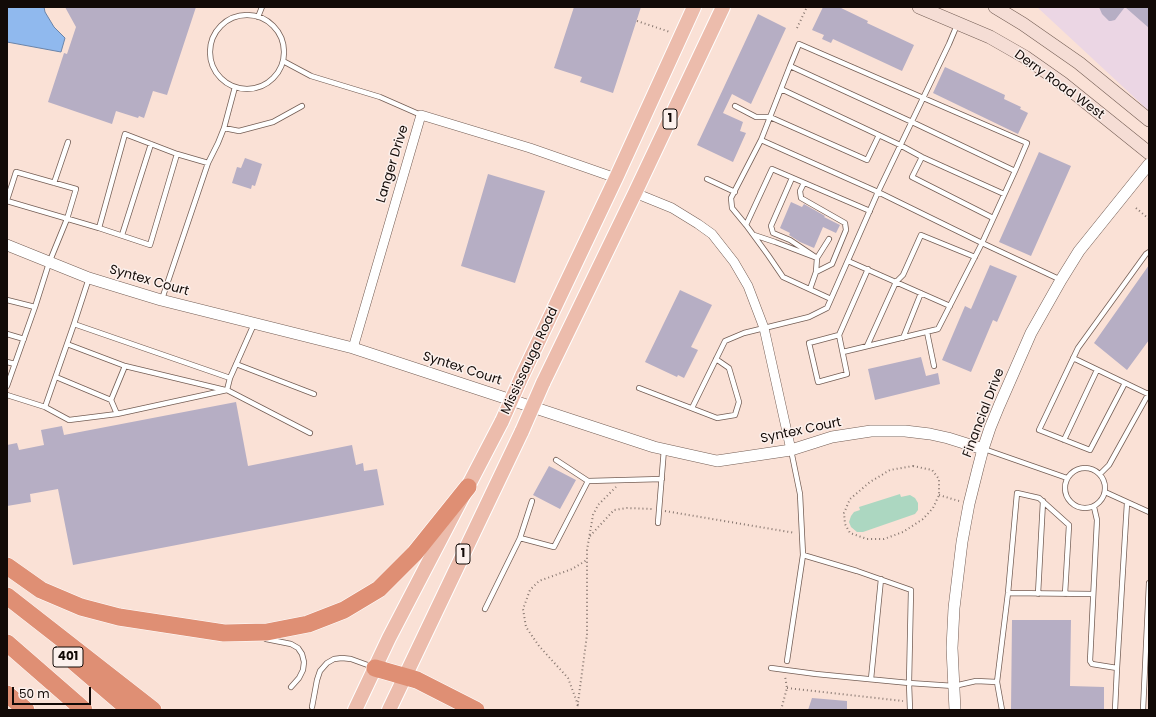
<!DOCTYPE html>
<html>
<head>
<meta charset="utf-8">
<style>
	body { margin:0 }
	#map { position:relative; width:1156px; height:717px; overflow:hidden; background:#fae1d6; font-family:Poppins,sans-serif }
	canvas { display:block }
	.frame { position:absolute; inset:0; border:8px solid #120a07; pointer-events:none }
	.scale { position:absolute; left:12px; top:687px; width:79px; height:18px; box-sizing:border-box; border:2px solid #120a07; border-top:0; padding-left:5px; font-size:12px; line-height:14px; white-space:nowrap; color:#120a07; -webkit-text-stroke:3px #fcf1ed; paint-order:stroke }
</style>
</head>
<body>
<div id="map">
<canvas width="1156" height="717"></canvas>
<div class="frame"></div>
<div class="scale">50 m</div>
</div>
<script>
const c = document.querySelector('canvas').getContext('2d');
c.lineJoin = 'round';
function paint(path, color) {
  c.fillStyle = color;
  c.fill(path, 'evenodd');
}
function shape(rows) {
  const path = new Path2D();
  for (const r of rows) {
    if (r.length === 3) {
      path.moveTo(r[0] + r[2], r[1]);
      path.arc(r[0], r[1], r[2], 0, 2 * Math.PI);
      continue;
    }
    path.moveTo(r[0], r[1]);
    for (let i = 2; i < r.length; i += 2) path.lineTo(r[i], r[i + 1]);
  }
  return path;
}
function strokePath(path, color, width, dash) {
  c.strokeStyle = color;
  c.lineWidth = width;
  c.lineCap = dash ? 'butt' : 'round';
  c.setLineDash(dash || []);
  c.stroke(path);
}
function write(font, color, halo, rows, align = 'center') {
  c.font = font + ' Poppins,sans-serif';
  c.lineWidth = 3;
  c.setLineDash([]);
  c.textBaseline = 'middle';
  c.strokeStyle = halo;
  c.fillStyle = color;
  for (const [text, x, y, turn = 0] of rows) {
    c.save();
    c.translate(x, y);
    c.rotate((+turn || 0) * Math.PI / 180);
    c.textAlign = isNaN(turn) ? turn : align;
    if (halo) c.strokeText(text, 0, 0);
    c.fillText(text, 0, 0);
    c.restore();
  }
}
paint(shape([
	[1037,7,1149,7,1149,111]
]), '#ebd6e4');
paint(shape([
	[900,494,901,497,910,495,915,498,918,503,918,510,915,514,863,532,857,532,851,527,849,522,851,516,854,512,860,510,859,507]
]), '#acd7c1');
const water = shape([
	[7,7,44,7,45,12,54,27,65,38,61,52,7,42,7,7]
]);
paint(water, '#90b9ee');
strokePath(water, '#6a84a9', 1);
paint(shape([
	[65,7,196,7,167,95,153,91,144,118,139,116,138,118,116,111,112,124,48,102,64,53,67,54,76,27],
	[574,7,641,7,613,93,580,82,582,77,554,68],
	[823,7,839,7,868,21,867,23,914,45,902,71,833,39,831,43,822,39,824,35,812,30],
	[1099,7,1149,7,1149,28,1125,7,1115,20,1111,21,1109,21,1102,14],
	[758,14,786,28,751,104,732,94,723,113,743,122,740,131,746,133,733,162,697,145],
	[945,67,1005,95,1004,99,1021,107,1020,109,1028,113,1018,134,933,93],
	[1039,152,1071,166,1031,256,999,242],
	[245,158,262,164,255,186,252,185,251,189,232,183,237,167,241,168],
	[488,174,545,191,515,283,461,266],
	[791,202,802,207,804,204,825,216,824,217,840,225,836,233,823,227,814,248,800,242,789,235,790,233,780,228],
	[990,265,1017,276,997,322,993,320,971,372,942,360,965,306,971,309],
	[1149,265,1149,340,1127,370,1094,343],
	[680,290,712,305,691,347,698,350,684,378,678,375,677,377,645,362],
	[921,357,926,376,938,373,940,384,875,400,868,369],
	[236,402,248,466,352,445,356,465,363,463,364,471,377,469,384,505,73,565,58,489,30,494,31,502,7,506,7,445,17,443,19,450,44,445,41,430,62,426,64,435],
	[549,466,576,480,560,509,533,495],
	[1012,620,1071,620,1070,686,1104,687,1104,710,1011,710],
	[812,698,847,701,847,710,808,710]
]), '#b6aec4');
const service = shape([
	[247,52,37],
	[258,17,262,7],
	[283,61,311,76,380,97,421,115],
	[790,66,799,44,1027,143,1015,171],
	[781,89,900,145,922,157,1004,194],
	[735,106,756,117,770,117,867,160,879,135],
	[224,128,235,87],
	[761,140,731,198,732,208,746,225,768,255,783,277,831,299],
	[177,154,150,245,99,228,125,134,177,154,208,163],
	[922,157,912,177,993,218],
	[792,178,771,226,773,233,790,240,817,258,816,272,810,289],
	[707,179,735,192],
	[54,183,68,142],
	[804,183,800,191,801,198,845,223,846,230,832,264,816,272],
	[7,200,16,172,76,189,67,219,49,263,35,307,7,386],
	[7,201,99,228],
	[746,225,772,169,870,211],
	[122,235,151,144],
	[754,235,775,242,817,258,829,239],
	[848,261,950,306],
	[89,278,74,324,230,378],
	[162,299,208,163,218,143,224,128,239,131,273,122,302,106],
	[7,300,35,307],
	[74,324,45,407,69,420,117,414,227,390],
	[254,324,230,378,227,390,310,433],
	[927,332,934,366],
	[7,334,24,339],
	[839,335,847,374,818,382,809,343,839,335,868,269],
	[903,338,921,293],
	[67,344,125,366,225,390],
	[867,346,896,282,903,275,921,235,975,257],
	[843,352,938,329,982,243,878,192,761,140,790,66,912,122,1015,171,982,243,1061,280],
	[1073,358,1148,394],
	[7,362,15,364],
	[236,364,314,394],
	[56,377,111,400,117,414],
	[1125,383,1090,450,1039,430,1078,348,1146,254,1149,252],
	[639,388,717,418,735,415,739,402,729,368,716,359],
	[7,395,45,407],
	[111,400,125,366],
	[692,408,725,341,744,333,809,317,827,308,878,192,949,44,957,25],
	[1064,440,1097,370],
	[984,449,1067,478],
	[556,460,588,481,662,479],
	[1085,488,20],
	[1100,474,1109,465,1149,393],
	[1105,492,1149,512],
	[1094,507,1097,520,1090,661,1092,664,1117,668],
	[658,523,664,449],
	[520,538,554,547,588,481],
	[1008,593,1093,594],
	[1038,594,1043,501],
	[485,609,520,538,532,501],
	[266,639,291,644,298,648,302,654,304,662,303,670,299,678,291,687],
	[787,661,803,555,800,494,791,450],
	[771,668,816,674,909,683,911,590,857,571,803,555],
	[871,679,881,579],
	[312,707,317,680,320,671,327,663,334,659,342,658,351,659,373,667],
	[910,710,909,683,954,686,976,681,997,682],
	[1002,710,997,682,1008,593,1017,493,1039,498,1069,525,1065,594],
	[1115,710,1117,668,1127,503],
	[1143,710,1149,583]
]);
const minor = shape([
	[635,193,672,208,698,224,712,234,734,262,748,286,764,328,791,450],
	[353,348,421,115,530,148,616,178]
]);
const tertiary = shape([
	[7,245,89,278,161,300,353,348,654,447,717,461,791,450,832,437,871,431,905,431,930,434,948,438,983,449],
	[955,710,952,648,954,608,962,542,969,504,978,468,983,449,990,428,999,406,1031,333,1061,280,1079,251,1149,164]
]);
const secondary = shape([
	[919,7,990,37,1025,57,1062,83,1149,153],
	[995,7,1023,24,1079,63,1149,120]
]);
const primary = shape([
	[522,376,616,178,694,7],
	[543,383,635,193,723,7],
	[355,710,389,638,502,421],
	[389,710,522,431]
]);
const motorway = shape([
	[7,566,41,590,81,607,119,617,224,633,267,632,308,624,344,610,379,589,415,553,468,487],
	[7,596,153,710],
	[7,643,84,710],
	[74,662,130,710],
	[375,668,417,680,476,710],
	[7,694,26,710]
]);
strokePath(service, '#745e55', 6);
strokePath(minor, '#745e55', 10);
strokePath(tertiary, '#745e55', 12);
strokePath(secondary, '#745e55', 14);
strokePath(primary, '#fff', 16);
strokePath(motorway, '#fff', 18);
strokePath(shape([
	[637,21,670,32],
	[797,28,807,7],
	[1136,208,1149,219],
	[913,466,932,470,939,479,939,495,933,508,923,519,903,532,884,539,867,539,850,533,845,524,844,513,850,499,870,482,890,470,913,466],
	[939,495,959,501],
	[665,511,795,533],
	[590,536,614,510,627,508,653,509],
	[787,688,903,701],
	[578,705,568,678,539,646,526,627,523,609,530,590,539,581,572,569,587,560],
	[577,710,587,635,587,550,593,515,598,505,616,487],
	[781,710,787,688,785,676]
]), '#86766f', 2, [1, 3]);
strokePath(service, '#fff', 4.5);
strokePath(minor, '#fff', 9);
strokePath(tertiary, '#fff', 11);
strokePath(secondary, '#f5ddd5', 13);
strokePath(primary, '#ecbcac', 14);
strokePath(motorway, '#df8f74', 17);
const primaryBridge = shape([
	[502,421,522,376],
	[522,431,543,383]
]);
strokePath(primaryBridge, '#fff', 16, []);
strokePath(primaryBridge, '#ecbcac', 14);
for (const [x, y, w] of [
	[670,119,14],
	[463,554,14],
	[68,657,30]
]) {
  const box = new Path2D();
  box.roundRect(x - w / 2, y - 10, w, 20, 3);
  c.fillStyle = '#fcf1ed';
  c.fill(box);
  strokePath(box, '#120a07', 1);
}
write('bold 12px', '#120a07', null, [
	["1",670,119],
	["1",463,554],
	["401",68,657]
]);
write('13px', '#120a07', '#fcf1ed', [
	["Derry Road West",1059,85,36],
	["Langer Drive",393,164,-73],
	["Syntex Court",149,281,16],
	["Mississauga Road",530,361,-65],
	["Syntex Court",462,369,18],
	["Financial Drive",984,413,-69],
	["Syntex Court",801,431,-12]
]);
</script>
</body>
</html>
